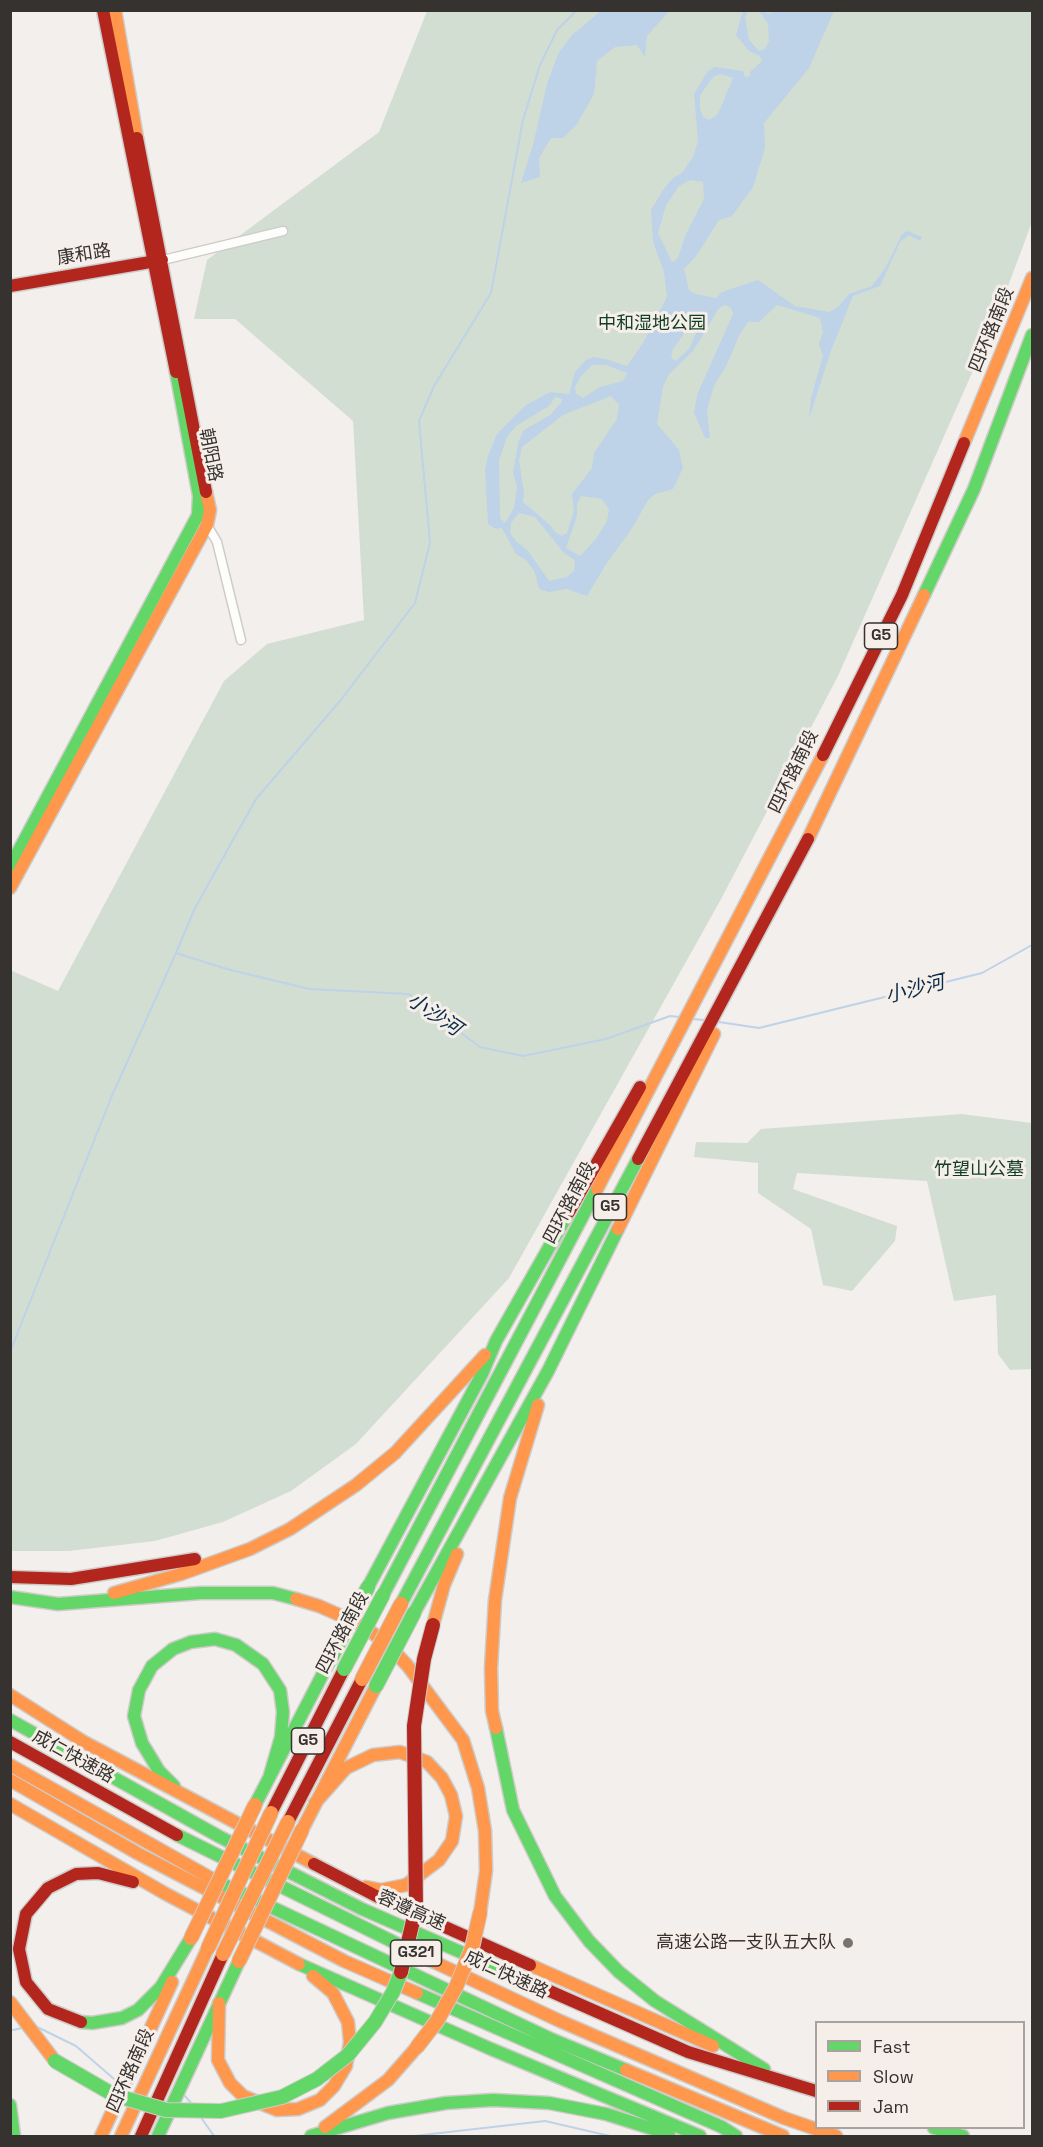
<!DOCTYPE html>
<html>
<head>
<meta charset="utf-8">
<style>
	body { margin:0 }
	#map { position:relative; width:1043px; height:2147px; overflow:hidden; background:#f3efec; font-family:"Space Grotesk",sans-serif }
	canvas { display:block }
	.frame { position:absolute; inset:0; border:12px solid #353230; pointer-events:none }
	.legend { position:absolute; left:815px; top:2021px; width:210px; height:108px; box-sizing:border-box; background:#f6efe9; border:2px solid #a9a39f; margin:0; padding:8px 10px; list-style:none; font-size:18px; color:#353230 }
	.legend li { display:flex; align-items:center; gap:12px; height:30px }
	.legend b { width:30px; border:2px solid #a9a39f }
</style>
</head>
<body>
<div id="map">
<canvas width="1043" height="2147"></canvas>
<div class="frame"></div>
<ul class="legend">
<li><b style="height:8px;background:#63d668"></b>Fast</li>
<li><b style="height:8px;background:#ff974d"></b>Slow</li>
<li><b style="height:8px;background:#b3261e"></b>Jam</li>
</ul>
</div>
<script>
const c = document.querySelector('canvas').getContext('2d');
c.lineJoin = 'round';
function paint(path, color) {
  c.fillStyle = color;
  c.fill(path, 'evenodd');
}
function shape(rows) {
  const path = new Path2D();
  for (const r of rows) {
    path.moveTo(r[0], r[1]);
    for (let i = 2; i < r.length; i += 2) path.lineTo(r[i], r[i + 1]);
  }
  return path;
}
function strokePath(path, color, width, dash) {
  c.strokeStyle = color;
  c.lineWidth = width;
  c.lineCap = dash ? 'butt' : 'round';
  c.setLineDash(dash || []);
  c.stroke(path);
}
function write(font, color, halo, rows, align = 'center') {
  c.font = font + ' "Space Grotesk","Noto Sans SC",sans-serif';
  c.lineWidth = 6;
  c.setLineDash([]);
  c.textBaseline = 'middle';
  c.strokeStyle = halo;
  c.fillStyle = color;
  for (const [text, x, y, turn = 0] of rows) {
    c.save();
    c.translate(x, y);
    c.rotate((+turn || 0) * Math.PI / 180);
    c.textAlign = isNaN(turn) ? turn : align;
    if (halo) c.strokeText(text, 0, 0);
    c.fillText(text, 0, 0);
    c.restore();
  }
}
paint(shape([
	[427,11,1032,11,1032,222,995,321,838,676,720,901,509,1278,356,1444,291,1491,223,1522,155,1541,69,1551,11,1551,10,970,58,991,224,681,267,644,364,620,353,421,235,319,194,319,207,260,379,132],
	[962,1114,1032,1123,1032,1369,1010,1370,998,1354,996,1295,954,1301,927,1181,797,1173,793,1189,897,1226,895,1241,852,1291,823,1285,811,1229,758,1193,758,1163,694,1157,696,1142,747,1143,761,1129]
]), '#d3ded3');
paint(shape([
	[601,11,669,11,647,36,645,57,637,45,615,47,597,61,594,94,577,124,563,138,551,138,539,158,540,177,521,183,533,145,547,84,558,54,571,36],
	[743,11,748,11,745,17,749,40,759,51,765,49,769,41,768,23,759,11,771,14,773,11,834,11,809,68,764,123,765,148,753,187,732,216,719,220,697,255,684,269,689,290,695,294,716,298,722,292,758,280,795,306,829,312,839,306,849,294,872,286,886,267,902,234,907,231,922,237,920,241,909,235,900,242,880,286,853,296,830,353,809,419,811,398,823,356,819,344,823,332,820,318,777,305,759,322,748,322,739,336,727,364,714,386,707,410,710,438,705,438,694,413,697,395,733,314,731,308,725,305,719,308,693,351,669,374,663,387,657,424,679,450,683,468,673,489,655,494,648,500,631,530,608,561,587,596,567,589,549,592,539,589,535,572,526,560,516,554,502,528,496,529,488,524,485,470,488,456,497,434,526,405,550,392,569,394,575,372,586,360,594,357,606,359,627,366,643,343,667,297,664,272,653,242,651,210,663,190,673,178,682,173,693,157,698,141,694,94,707,72,715,67,743,71,745,77,750,76,750,72,762,61,760,56,749,51,736,35],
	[721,74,733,78,718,114,709,120,703,117,700,109,700,95,714,76],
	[690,180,703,182,704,199,685,236,678,258,672,262,658,233,666,205,679,186],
	[688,328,697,331,689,349,676,361,671,358,673,349],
	[592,365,606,365,627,373,623,381,600,387,583,398,576,394,575,387,581,376],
	[611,396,619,405,617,419,594,453,592,468,572,494,574,511,567,533,562,536,555,532,550,525,523,502,524,493,519,460,522,447,563,415],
	[555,397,562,399,561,403,550,415,524,430,519,440,513,472,517,487,514,508,505,523,500,518,499,460,507,437,516,426,549,406],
	[581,496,602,499,609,509,607,521,596,539,580,556,566,548,577,516,577,504],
	[519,513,535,517,564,553,575,560,574,571,567,577,549,581,528,551,516,541,510,533,511,523]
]), '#bed2e8');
strokePath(shape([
	[176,953,195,908,256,799,340,701,415,603,430,543,419,421,434,386,491,293,523,120,540,65,557,30,577,10],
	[692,1019,704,1020],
	[719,1022,759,1028,982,973,1032,945],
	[10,1352,111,1098,176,953,227,969,309,989,409,994,480,1047,523,1056,606,1039,670,1016,680,1017],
	[33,2025,76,2046,114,2079,120,2081],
	[13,2030,22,2028],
	[184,2095,192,2104],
	[200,2116,214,2136],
	[414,2136,545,2121,610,2136]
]), '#bed2e8', 2);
const street = shape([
	[163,260,283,231],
	[207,525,217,542,241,640]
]);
const fast = shape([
	[924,595,974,489,1032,335],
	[10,867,198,515,199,496,176,372],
	[368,1587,482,1374,496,1341,569,1212],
	[383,1595,597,1189],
	[10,1597,58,1604,201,1593,273,1593,296,1599],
	[401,1604,638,1159],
	[414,1613,548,1371,618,1229],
	[10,1720,220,1837,362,1909,536,1985],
	[496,1728,513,1810,555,1896,589,1941,619,1972,655,2001,764,2069],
	[174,1786,159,1771,142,1743,134,1716,139,1690,152,1666,173,1649,191,1642,215,1639,236,1645,263,1664,280,1690,283,1712,281,1737,270,1775],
	[255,1805,329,1662],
	[177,1835,432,1961],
	[216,1881,551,2039,626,2070],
	[299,1964,491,2049,700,2136],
	[417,1993,722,2127,736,2136],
	[81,2022,92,2023,122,2018,138,2010,161,1987,191,1938],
	[10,2105,14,2136],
	[934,2128,963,2136],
	[158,2136,239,1961],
	[311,2136,388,2113,446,2103,493,2100,549,2103,606,2114,669,2134]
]);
const slow = shape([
	[115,10,137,138],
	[964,443,1032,278],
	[808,839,924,595],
	[10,888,207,525,210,510,206,492],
	[597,1189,823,755],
	[618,1229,714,1034],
	[114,1593,181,1574,250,1549,290,1529,356,1485,395,1453,485,1355],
	[296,1599,319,1606,362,1625,387,1644,407,1665,463,1740,478,1788,485,1831,486,1871,480,1913],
	[433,1625,444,1585,457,1554],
	[10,1695,84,1742,314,1864],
	[496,1728,492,1711,491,1668,495,1600,510,1498,538,1405],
	[10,1765,216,1881],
	[10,1780,137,1853,344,1961,417,1993],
	[315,1803,346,1768,373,1755,400,1752,427,1762,442,1778,451,1795,456,1816,452,1841,439,1860,406,1885,381,1890,366,1887],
	[10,1804,166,1894,299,1964],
	[302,1830,376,1686],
	[432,1961,560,2021,784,2118,836,2136],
	[530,1965,713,2046],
	[10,2002,55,2061],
	[219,2003,218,2060,230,2083,243,2096,277,2110,298,2109,320,2100,334,2086,346,2066,350,2042,348,2022,333,1993,313,1976],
	[626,2070,783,2136],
	[325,2127,388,2080,417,2047],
	[101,2136,172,1982],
	[121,2136,208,1948]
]);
const jam = shape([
	[103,10,176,372],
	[137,138,206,492],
	[10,286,162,260],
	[823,755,902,595,964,443],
	[638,1159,808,839],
	[569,1212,640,1087],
	[10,1577,71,1579,195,1559],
	[10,1742,177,1835],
	[271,1813,344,1669],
	[288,1822,362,1679],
	[314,1864,380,1898,530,1965],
	[536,1985,688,2052,816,2091],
	[81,2022,48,2009,26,1982,19,1949,26,1914,48,1888,76,1874,98,1873,133,1882],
	[141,2136,223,1954]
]);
strokePath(street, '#cecbc9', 11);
strokePath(fast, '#cecbc9', 15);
strokePath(slow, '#cecbc9', 15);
strokePath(jam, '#cecbc9', 15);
strokePath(street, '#fdfdfc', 8);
strokePath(fast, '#63d668', 12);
strokePath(slow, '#ff974d', 12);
strokePath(jam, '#b3261e', 12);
const fastBridge = shape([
	[329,1662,368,1587],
	[344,1669,383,1595],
	[376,1686,414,1613],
	[55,2061,114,2095,166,2110,221,2111,282,2097,317,2079,348,2055,375,2022,393,1992,401,1972]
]);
const slowBridge = shape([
	[362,1679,401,1604],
	[191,1938,255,1805],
	[208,1948,271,1813],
	[223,1954,288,1822],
	[239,1961,302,1830],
	[417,2047,437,2021,456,1987,472,1948,480,1913]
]);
const jamBridge = shape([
	[401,1972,416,1908,414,1726,424,1659,433,1625]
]);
strokePath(fastBridge, '#cfccca', 16, []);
strokePath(slowBridge, '#cfccca', 16, []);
strokePath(jamBridge, '#cfccca', 16, []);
strokePath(fastBridge, '#63d668', 14);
strokePath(slowBridge, '#ff974d', 14);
strokePath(jamBridge, '#b3261e', 14);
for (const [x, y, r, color] of [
	[848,1943,6,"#787472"]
]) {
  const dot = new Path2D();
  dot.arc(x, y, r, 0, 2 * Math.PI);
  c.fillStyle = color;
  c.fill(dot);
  strokePath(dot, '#f6efe9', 2);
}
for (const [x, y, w] of [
	[881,636,33],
	[610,1207,33],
	[308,1741,33],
	[416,1953,51]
]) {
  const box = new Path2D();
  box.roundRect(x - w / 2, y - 13, w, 26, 4.5);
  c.fillStyle = '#f6efe9';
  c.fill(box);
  strokePath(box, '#353230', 1.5);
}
write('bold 16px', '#353230', null, [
	["G5",881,636],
	["G5",610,1207],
	["G5",308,1741],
	["G321",416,1953]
]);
write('18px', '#353230', '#f6efe9', [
	["康和路",84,255,-9],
	["四环路南段",992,330,-68],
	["朝阳路",210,455,79],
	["四环路南段",794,772,-64],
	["四环路南段",570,1203,-62],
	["四环路南段",343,1633,-62],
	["成仁快速路",73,1757,29],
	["蓉遵高速",411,1911,24],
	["成仁快速路",506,1975,25],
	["四环路南段",131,2071,-66]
]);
write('18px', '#103e23', '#f6efe9', [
	["中和湿地公园",652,324],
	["竹望山公墓",979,1170]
]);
write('18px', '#353230', '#f6efe9', [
	["高速公路一支队五大队",836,1943]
], 'right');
write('italic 20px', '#082b4a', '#f6efe9', [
	["小沙河",915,990,-14],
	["小沙河",434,1015,34]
]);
</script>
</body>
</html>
